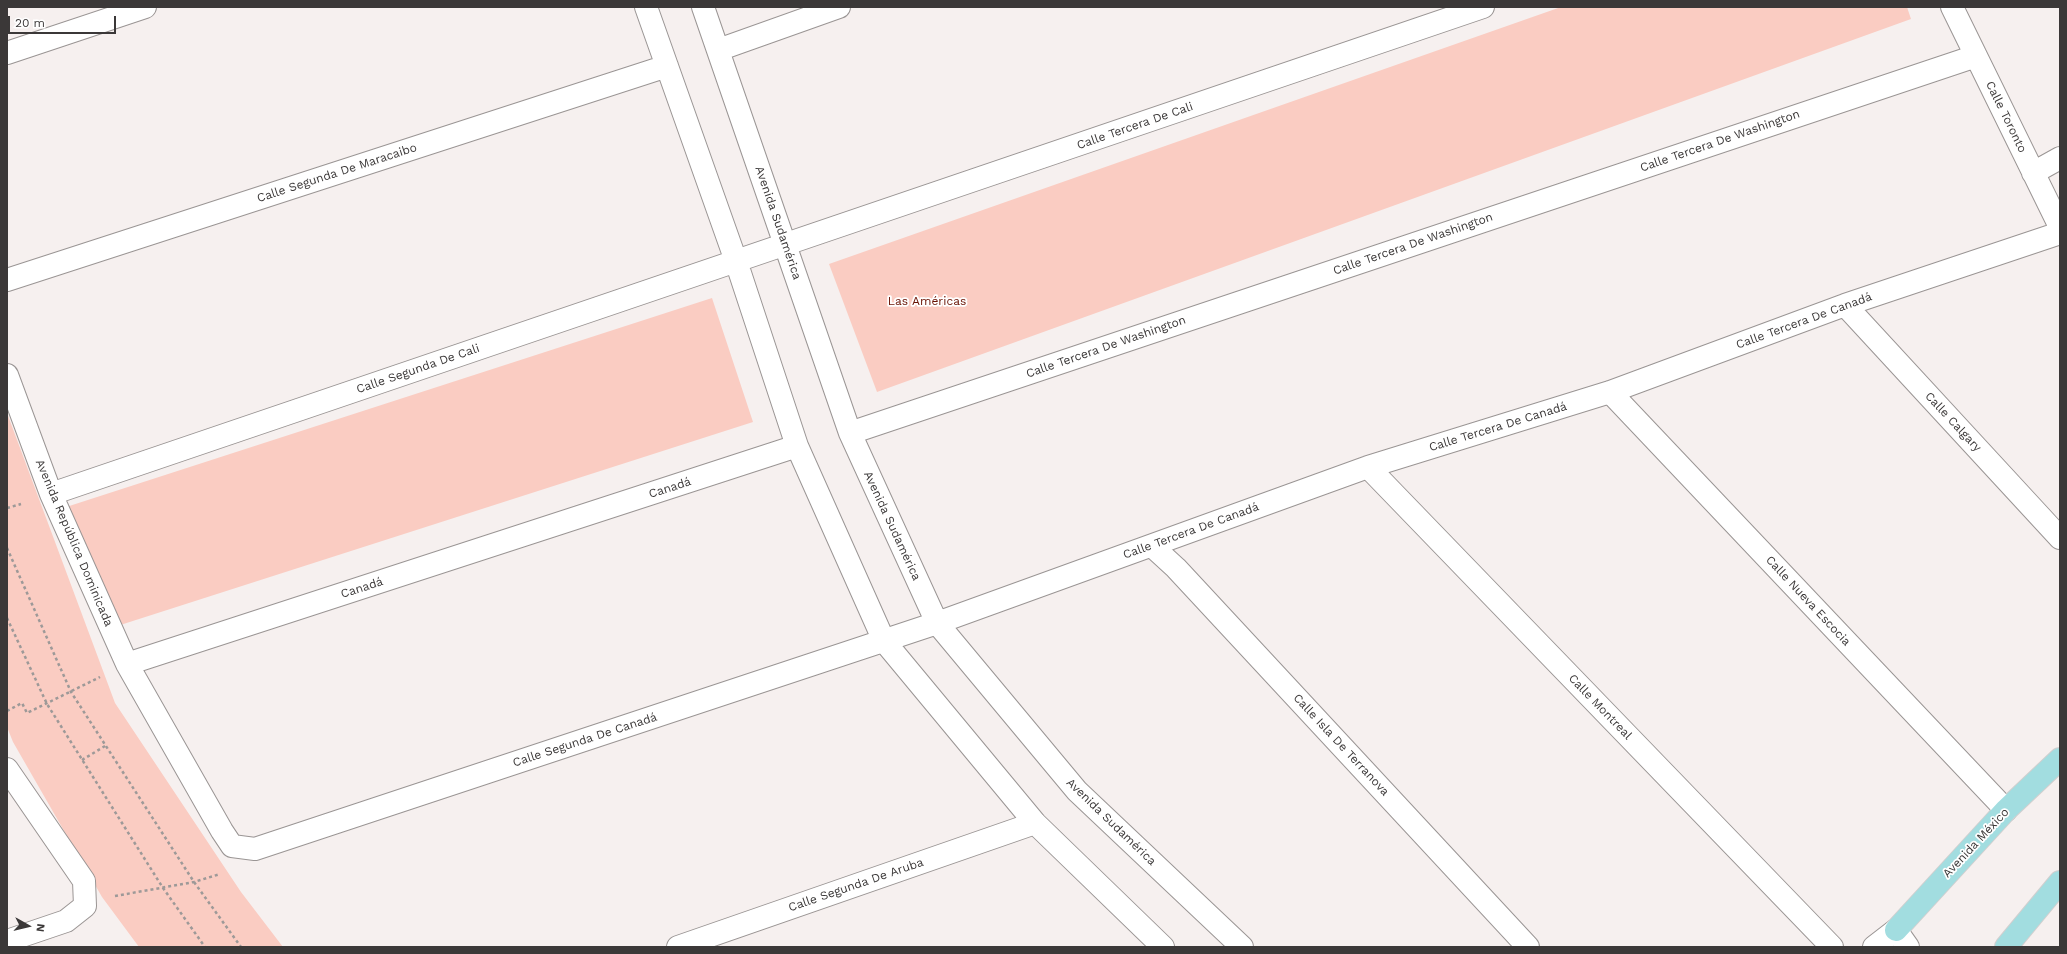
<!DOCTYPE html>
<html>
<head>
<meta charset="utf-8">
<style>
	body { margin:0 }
	#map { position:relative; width:2067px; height:954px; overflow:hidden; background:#f6f0ef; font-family:"Work Sans",sans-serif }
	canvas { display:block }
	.frame { position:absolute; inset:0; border:8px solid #3b3838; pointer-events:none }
	.north { position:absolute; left:8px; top:906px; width:40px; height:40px; -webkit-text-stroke:3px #fff; paint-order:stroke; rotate:98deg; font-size:11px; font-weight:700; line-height:16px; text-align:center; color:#3b3838 }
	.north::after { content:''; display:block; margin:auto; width:14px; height:18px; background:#3b3838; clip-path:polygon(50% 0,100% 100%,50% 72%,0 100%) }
	.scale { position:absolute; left:8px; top:16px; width:108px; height:18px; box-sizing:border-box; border:2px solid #3b3838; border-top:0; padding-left:5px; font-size:12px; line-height:14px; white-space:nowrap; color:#3b3838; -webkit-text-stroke:3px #fff; paint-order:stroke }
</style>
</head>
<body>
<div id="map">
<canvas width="2067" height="954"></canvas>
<div class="frame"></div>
<div class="north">N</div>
<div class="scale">20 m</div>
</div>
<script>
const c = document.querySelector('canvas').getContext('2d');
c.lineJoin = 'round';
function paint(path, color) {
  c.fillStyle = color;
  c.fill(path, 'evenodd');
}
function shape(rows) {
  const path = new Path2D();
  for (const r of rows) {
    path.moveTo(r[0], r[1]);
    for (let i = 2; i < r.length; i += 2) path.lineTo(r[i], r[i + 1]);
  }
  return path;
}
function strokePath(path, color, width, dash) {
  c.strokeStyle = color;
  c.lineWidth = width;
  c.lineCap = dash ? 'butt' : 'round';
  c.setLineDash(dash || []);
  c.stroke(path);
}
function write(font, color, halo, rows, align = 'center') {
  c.font = font + ' "Work Sans",sans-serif';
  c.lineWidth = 3.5;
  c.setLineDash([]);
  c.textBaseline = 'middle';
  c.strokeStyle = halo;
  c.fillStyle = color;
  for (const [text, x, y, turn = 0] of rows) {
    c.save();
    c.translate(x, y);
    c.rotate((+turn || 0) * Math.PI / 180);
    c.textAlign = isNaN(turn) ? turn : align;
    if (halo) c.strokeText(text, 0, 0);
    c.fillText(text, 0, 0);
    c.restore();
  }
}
paint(shape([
	[1561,7,1907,7,1911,19,877,392,829,264],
	[712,298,753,422,111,628,60,509],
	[7,413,115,703,241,892,283,947,139,947,102,897,13,742,7,727]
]), '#faccc2');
const minor = shape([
	[646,7,736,261,797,446,884,641,1035,823,1163,947],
	[703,7,850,433,937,623,1077,791,1242,947],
	[1952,7,2060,227],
	[718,50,839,7],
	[7,53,145,7],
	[2033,173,2060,158],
	[7,280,667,66],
	[1845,305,2060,538],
	[7,375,51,494,127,664,222,831,232,846,255,849,937,623,1368,467,1610,392,1845,305,2060,233],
	[1610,392,2006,810],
	[850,433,1976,56],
	[1368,467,1832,947],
	[51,494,1483,7],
	[1152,546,1176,568,1528,947],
	[127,664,797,446],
	[7,769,84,881,85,906,66,921,7,941],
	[678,947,1035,823],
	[1874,947,1896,930,1908,947]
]);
const major = shape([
	[1896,930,2006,810,2060,759],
	[2006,947,2060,882]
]);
strokePath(minor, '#9a9594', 24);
strokePath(major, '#d0cfcf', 24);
strokePath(shape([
	[7,508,21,504],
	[7,548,71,692,194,882,241,947],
	[7,618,47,704,163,888,205,947],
	[7,711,22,703,27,713,100,677],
	[82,760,105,746],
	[115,896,194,882,220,874]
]), '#9d9998', 2.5, [3, 3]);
strokePath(minor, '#fff', 22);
strokePath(major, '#a2dde0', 22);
write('12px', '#3b3838', '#fff', [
	["Calle Toronto",2006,117,64],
	["Calle Tercera De Cali",1135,126,-19],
	["Calle Tercera De Washington",1720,141,-19],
	["Calle Segunda De Maracaibo",337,173,-18],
	["Avenida Sudamérica",778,223,71],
	["Calle Tercera De Washington",1413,244,-19],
	["Calle Tercera De Canadá",1804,321,-20],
	["Calle Tercera De Washington",1106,347,-19],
	["Calle Segunda De Cali",418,369,-19],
	["Calle Calgary",1953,422,47],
	["Calle Tercera De Canadá",1498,427,-17],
	["Canadá",670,488,-18],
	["Avenida Sudamérica",892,526,65],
	["Calle Tercera De Canadá",1191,531,-20],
	["Avenida República Dominicada",74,543,67],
	["Canadá",362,588,-18],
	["Calle Nueva Escocia",1808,601,47],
	["Calle Montreal",1600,707,46],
	["Calle Segunda De Canadá",585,740,-18],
	["Calle Isla De Terranova",1341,745,47],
	["Avenida Sudamérica",1111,822,44],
	["Avenida México",1976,843,-47],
	["Calle Segunda De Aruba",856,885,-19]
]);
write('12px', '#681102', '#fff', [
	["Las Américas",927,301]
]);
</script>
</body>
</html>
